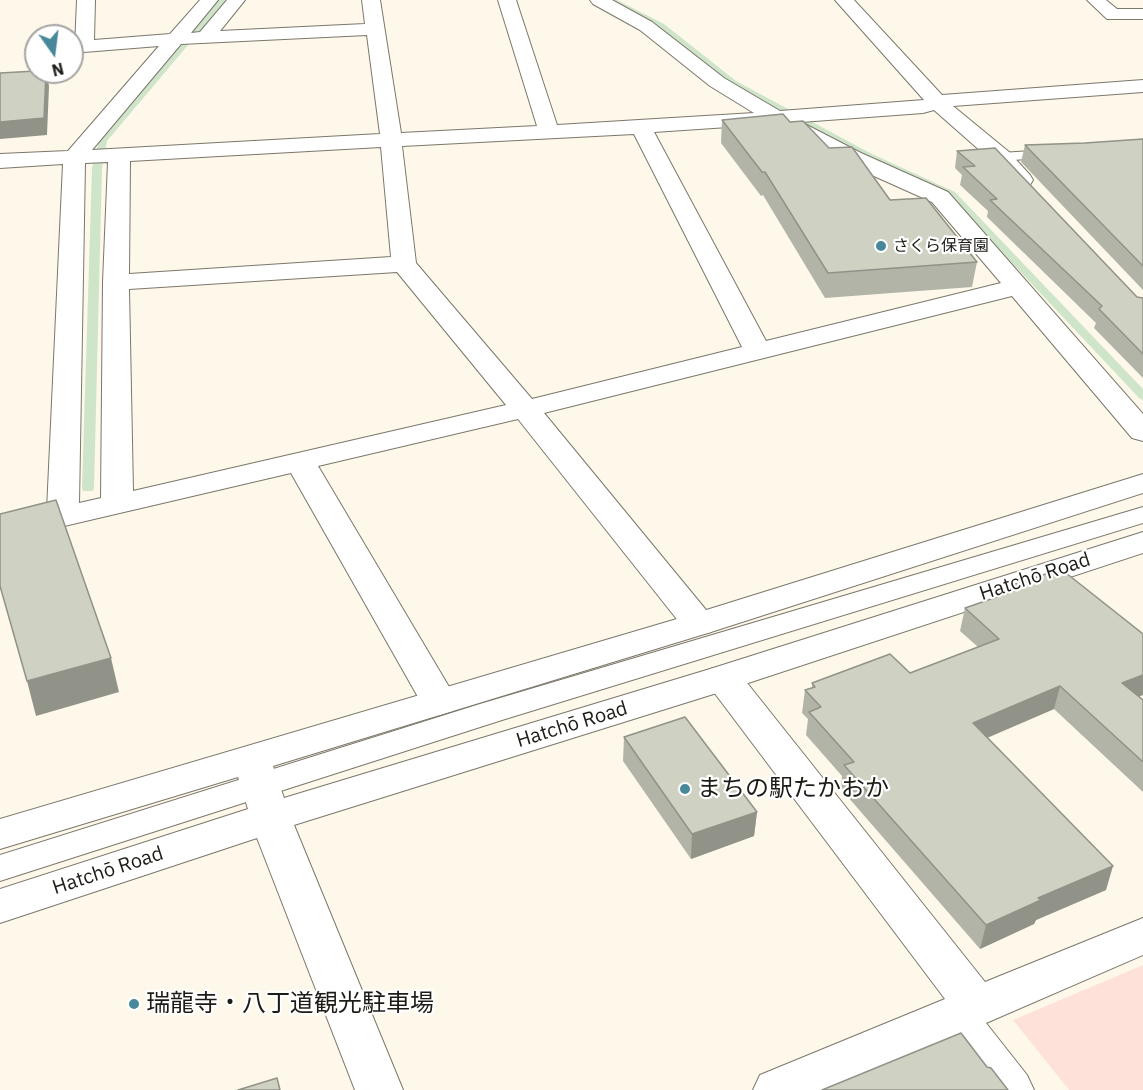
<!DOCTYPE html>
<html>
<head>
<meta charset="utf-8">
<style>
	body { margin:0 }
	#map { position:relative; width:1143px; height:1090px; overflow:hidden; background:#fef8ea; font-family:"IBM Plex Sans",sans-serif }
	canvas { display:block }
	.north { position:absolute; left:24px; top:24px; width:60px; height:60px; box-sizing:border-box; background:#fff; border:2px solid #a5a4a2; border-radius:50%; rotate:166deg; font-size:16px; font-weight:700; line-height:24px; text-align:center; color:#1d1b16 }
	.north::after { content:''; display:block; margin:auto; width:21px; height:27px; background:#47889a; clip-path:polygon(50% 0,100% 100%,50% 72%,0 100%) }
</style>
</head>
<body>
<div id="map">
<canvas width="1143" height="1090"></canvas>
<div class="north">N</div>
</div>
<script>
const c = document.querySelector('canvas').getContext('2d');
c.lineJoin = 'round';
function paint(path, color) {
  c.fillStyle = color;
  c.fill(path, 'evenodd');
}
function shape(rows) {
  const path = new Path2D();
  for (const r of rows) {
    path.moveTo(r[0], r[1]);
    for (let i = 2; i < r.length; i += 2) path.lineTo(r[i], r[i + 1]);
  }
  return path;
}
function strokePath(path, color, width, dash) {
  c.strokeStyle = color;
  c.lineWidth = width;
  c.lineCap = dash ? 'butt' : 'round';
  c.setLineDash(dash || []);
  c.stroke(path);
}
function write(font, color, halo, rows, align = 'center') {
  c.font = font + ' "IBM Plex Sans","Noto Sans JP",sans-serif';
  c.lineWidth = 4.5;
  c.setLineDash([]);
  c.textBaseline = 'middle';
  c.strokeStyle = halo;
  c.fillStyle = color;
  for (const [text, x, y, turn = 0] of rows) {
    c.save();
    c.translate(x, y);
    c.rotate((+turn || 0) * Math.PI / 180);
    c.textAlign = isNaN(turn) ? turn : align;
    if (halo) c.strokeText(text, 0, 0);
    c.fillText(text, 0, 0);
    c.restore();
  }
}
paint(shape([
	[1143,965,1143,1090,1069,1090,1013,1020]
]), '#fee2da');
paint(shape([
	[218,0,226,0,107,141,102,168,94,488,93,491,83,491,82,488,92,168,99,141,218,0],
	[608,0,617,0,664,24,736,81,872,154,955,192,1143,389,1143,400,1139,398,949,196,866,158,730,85,658,28,608,0]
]), '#cfe5ca');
const service = shape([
	[1047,150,1051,151,1051,157,1001,161,995,157,1001,153,1047,150]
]);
const pedestrian = shape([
	[1143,507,1143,523,502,720,0,881,0,855,480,704,1143,507]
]);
const minor = shape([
	[77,0,95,0,94,40,170,34,200,0,218,0,191,33,200,32,227,0,245,0,220,31,365,24,362,0,380,0,401,133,537,126,498,0,516,0,557,125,754,113,710,86,640,30,593,4,590,0,612,0,652,22,724,78,780,111,924,100,835,0,854,0,942,95,1143,80,1143,92,953,106,1009,152,1030,175,1033,180,1030,185,1022,187,1014,185,993,162,934,110,923,113,801,122,861,153,948,192,1143,414,1143,441,1132,438,1012,296,544,413,711,616,717,624,711,632,699,635,687,632,518,419,318,466,458,702,452,711,439,715,426,711,291,473,0,541,0,521,47,510,63,164,0,168,0,154,68,151,159,46,84,52,77,50,75,46,77,0],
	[367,35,380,134,92,150,181,44,367,35],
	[773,124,845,163,932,202,1001,283,766,341,654,132,773,124],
	[634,134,742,347,532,399,416,263,402,146,634,134],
	[381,147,391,257,129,274,130,161,381,147],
	[108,162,103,282,101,498,79,503,85,163,108,162],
	[397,272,506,405,133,491,129,289,397,272],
	[1087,0,1106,0,1117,9,1143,9,1143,19,1107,19,1087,0],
	[723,666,736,669,985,982,1143,918,1143,955,986,1023,1027,1075,1034,1090,982,1090,945,1040,829,1090,753,1090,760,1075,945,999,710,687,705,678,710,669,723,666]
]);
const tertiary = shape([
	[1143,474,1143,493,711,632,273,766,284,798,710,669,1143,532,1143,553,736,687,294,825,403,1090,355,1090,257,838,0,923,0,889,248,809,238,777,0,849,0,819,687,616,1143,474]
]);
strokePath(service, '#7c776b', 2);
strokePath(pedestrian, '#7c776b', 2);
strokePath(minor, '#7c776b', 2);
strokePath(tertiary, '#7c776b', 2);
paint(service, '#fff');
paint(pedestrian, '#fff');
paint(minor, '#fff');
paint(tertiary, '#fff');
paint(shape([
	[722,120,790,122,829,148,890,200,977,262,972,287,825,298,763,195,761,196,721,143],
	[1143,139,1143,290,1021,162,1025,145,1085,143],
	[957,151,1137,297,1143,298,1143,378,1094,328,1096,323,987,217,988,211,960,185,962,175,955,168],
	[1012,585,1143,700,1143,792,1054,709,987,738,1106,890,1036,920,1034,924,980,949,841,789,842,776,806,735,808,719,802,713,805,690,812,688,812,683,910,673,978,647,960,631,965,608,1010,592],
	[624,737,757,812,754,836,691,859,623,761]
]), '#b2b4a8');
paint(shape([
	[46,72,49,86,47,135,0,139,0,122],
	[111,658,119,692,36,716,27,681],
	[1143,675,1143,695,1116,706,1122,683],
	[1060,686,1054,709,968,746,973,723],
	[757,812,754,836,691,859,692,834],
	[1113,866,1106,890,1036,920,1034,924,980,949,986,925,1038,898]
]), '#919288');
const building = shape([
	[36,71,36,72,46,72,44,118,0,122,0,73,36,71],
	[783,114,790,122,803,121,829,148,852,147,890,200,926,198,977,262,828,273,765,172,762,172,722,120,783,114],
	[1143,139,1143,266,1025,145,1085,143,1143,139],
	[995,148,1137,297,1143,298,1143,354,1099,309,1102,306,990,200,997,199,963,167,975,166,957,151,995,148],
	[56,500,111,658,27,681,0,586,0,514,56,500],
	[1061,569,1143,634,1143,675,1122,683,1143,700,1143,762,1060,686,973,723,1113,866,1038,898,1041,900,986,925,844,765,854,762,809,712,821,707,805,690,815,687,812,683,890,654,910,673,999,639,965,608,1017,590,1012,585,1061,569],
	[685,717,757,812,692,834,624,737,685,717],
	[961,1033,987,1067,991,1068,1008,1090,822,1090,961,1033],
	[277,1078,280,1090,238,1090,277,1078]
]);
paint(building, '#cfd1c3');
strokePath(building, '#919288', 1.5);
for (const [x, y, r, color] of [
	[881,246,6,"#47889a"],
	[685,789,6,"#47889a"],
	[134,1004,6,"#47889a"]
]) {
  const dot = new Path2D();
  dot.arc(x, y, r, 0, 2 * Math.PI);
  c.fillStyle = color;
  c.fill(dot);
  strokePath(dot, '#fff', 2);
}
write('16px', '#1d1b16', '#fff', [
	["さくら保育園",893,246]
], 'left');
write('20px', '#1d1b16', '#fff', [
	["Hatchō Road",1035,577,-18],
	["Hatchō Road",572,725,-17],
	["Hatchō Road",108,871,-18]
]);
write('24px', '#1d1b16', '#fff', [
	["まちの駅たかおか",697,789],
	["瑞龍寺・八丁道観光駐車場",146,1004]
], 'left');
</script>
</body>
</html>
